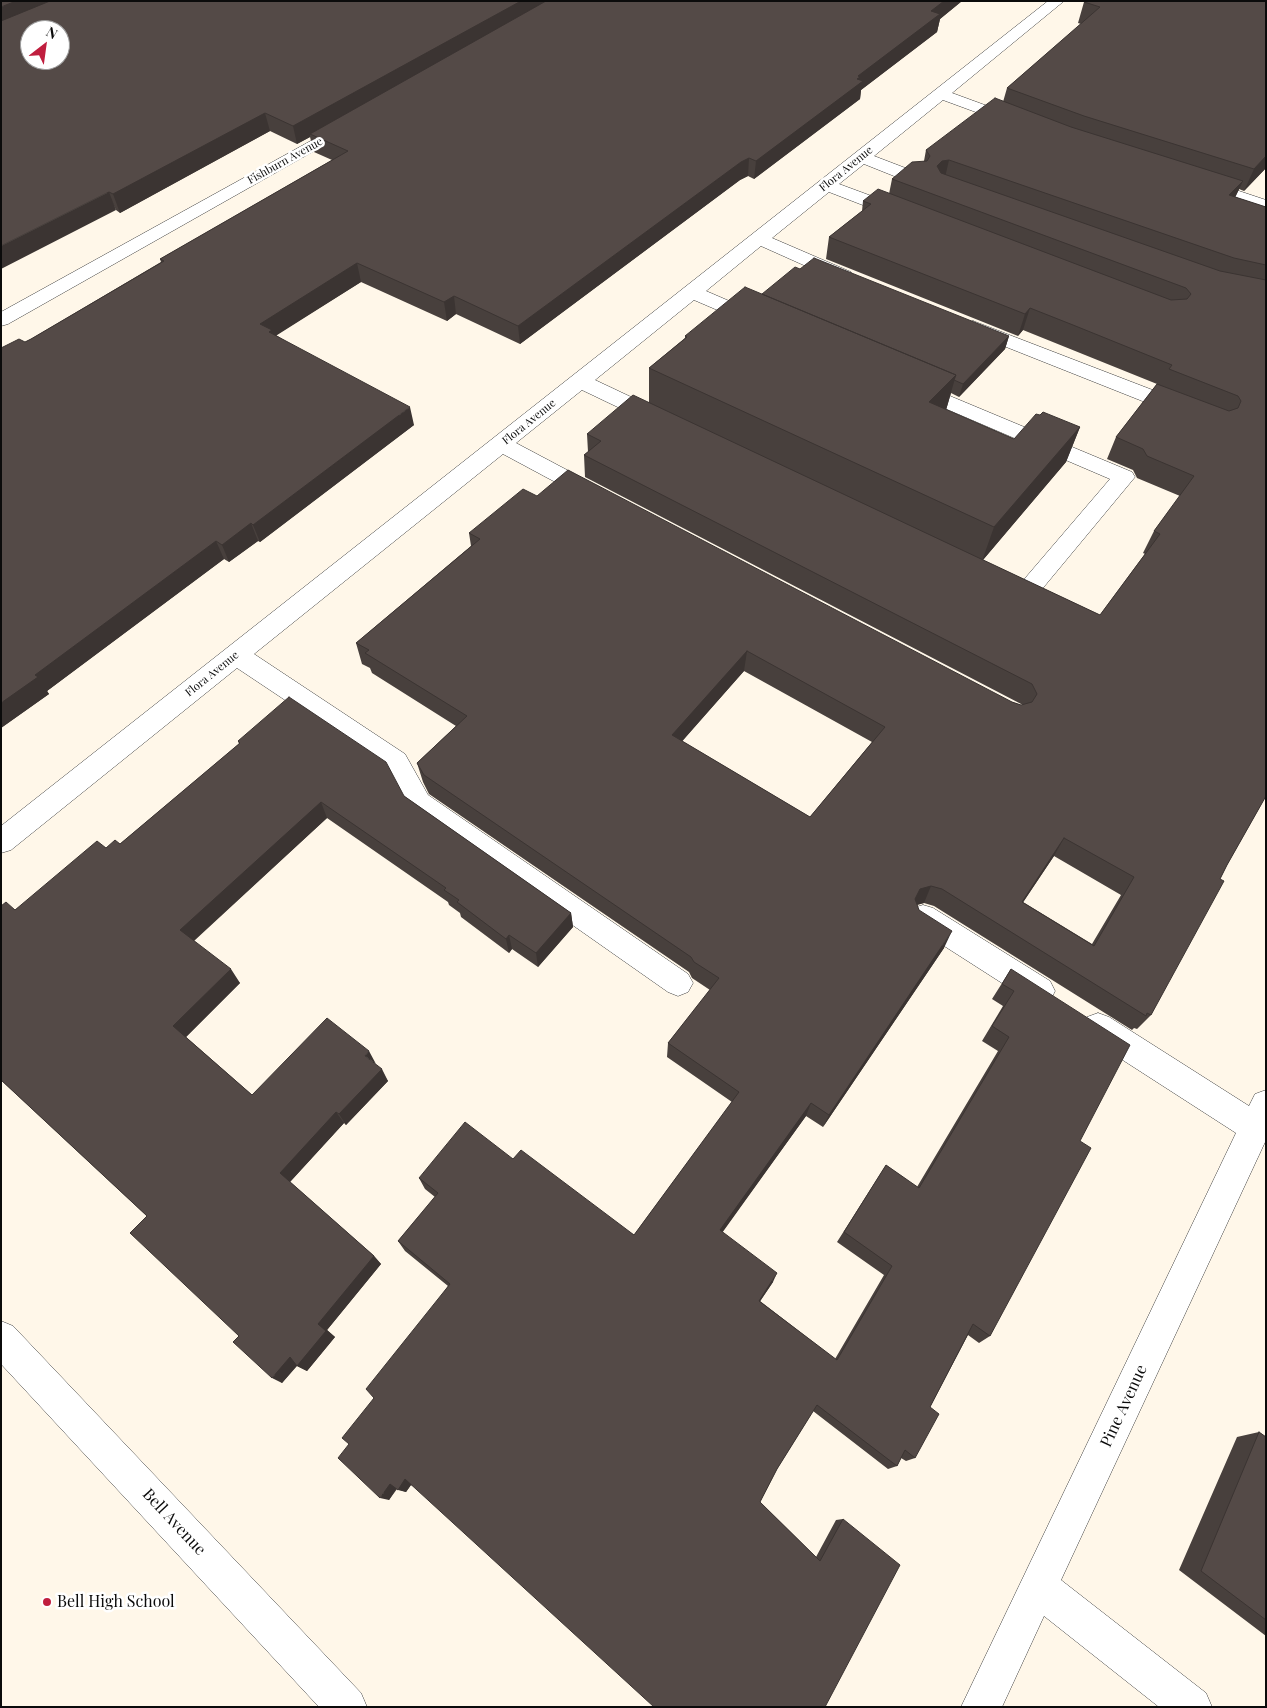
<!DOCTYPE html>
<html>
<head>
<meta charset="utf-8">
<style>
	body { margin:0 }
	#map { position:relative; width:1267px; height:1708px; overflow:hidden; background:#fff7e9; font-family:"Playfair Display",serif }
	canvas { display:block }
	.frame { position:absolute; inset:0; border:2px solid #0b0b0b; pointer-events:none }
	.north { position:absolute; left:20px; top:20px; width:50px; height:50px; box-sizing:border-box; background:#fff; border:1px solid #9d9d9d; border-radius:50%; rotate:30deg; font-size:14px; font-weight:700; line-height:20px; text-align:center; color:#0b0b0b }
	.north::after { content:''; display:block; margin:auto; width:18px; height:22px; background:#c01e3e; clip-path:polygon(50% 0,100% 100%,50% 72%,0 100%) }
</style>
</head>
<body>
<div id="map">
<canvas width="1267" height="1708"></canvas>
<div class="frame"></div>
<div class="north">N</div>
</div>
<script>
const c = document.querySelector('canvas').getContext('2d');
c.lineJoin = 'round';
function shape(rows) {
  const path = new Path2D();
  for (const r of rows) {
    path.moveTo(r[0], r[1]);
    for (let i = 2; i < r.length; i += 2) path.lineTo(r[i], r[i + 1]);
  }
  return path;
}
function strokePath(path, color, width, dash) {
  c.strokeStyle = color;
  c.lineWidth = width;
  c.lineCap = dash ? 'butt' : 'round';
  c.setLineDash(dash || []);
  c.stroke(path);
}
function paint(path, color) {
  c.fillStyle = color;
  c.fill(path, 'evenodd');
}
function write(font, color, halo, rows, align = 'center') {
  c.font = font + ' "Playfair Display",serif';
  c.lineWidth = 5;
  c.setLineDash([]);
  c.textBaseline = 'middle';
  c.strokeStyle = halo;
  c.fillStyle = color;
  for (const [text, x, y, turn = 0] of rows) {
    c.save();
    c.translate(x, y);
    c.rotate((+turn || 0) * Math.PI / 180);
    c.textAlign = isNaN(turn) ? turn : align;
    if (halo) c.strokeText(text, 0, 0);
    c.fillText(text, 0, 0);
    c.restore();
  }
}
const minor = shape([
	[1048,1,1064,1,952,93,1023,119,1025,122,1023,125,1011,125,943,100,874,156,921,174,924,178,921,182,909,182,864,164,839,184,885,201,888,205,885,209,873,209,829,192,772,238,851,272,853,276,851,280,837,280,761,246,706,291,764,316,767,320,764,324,750,324,694,300,595,380,665,413,668,418,665,423,658,425,651,423,582,390,516,443,601,488,604,493,601,498,593,500,585,498,503,454,254,654,405,754,428,795,688,974,693,983,688,992,678,996,668,992,410,811,387,768,237,668,11,850,1,853,1,826,1048,1],
	[345,122,351,124,353,127,351,130,8,324,1,326,1,312,345,122],
	[1200,178,1266,200,1266,211,1194,187,1191,183,1194,179,1200,178],
	[973,321,1189,404,1192,409,1189,414,1182,416,1175,414,966,331,963,327,966,323,973,321],
	[914,381,1132,472,1135,477,1033,600,1025,603,1017,600,997,591,993,585,997,579,1005,577,1021,583,1110,479,907,392,904,387,907,382,914,381],
	[923,905,933,908,1050,981,1055,991,1050,1001,1040,1005,1030,1001,913,926,909,917,913,908,923,905],
	[1098,1013,1109,1017,1249,1106,1255,1094,1266,1090,1266,1140,1061,1580,1206,1693,1212,1707,1159,1707,1044,1616,1002,1707,961,1707,1236,1133,1087,1037,1083,1027,1087,1017,1098,1013],
	[1,1321,13,1326,361,1693,367,1707,319,1707,1,1364,1,1321]
]);
strokePath(minor, '#3e3e3e', 1);
paint(minor, '#fff');
paint(shape([
	[1,1,962,1,940,19,937,32,861,90,860,99,754,179,748,176,740,180,520,344,456,314,447,321,361,282,276,335,414,425,260,542,258,541,229,562,224,559,47,691,49,694,1,728,25,342,31,339,161,262,160,259,332,160,314,152,310,137,297,144,270,131,120,213,116,210],
	[1266,1,1266,168,1244,191,1239,189,1235,197,1266,207,1266,796,1227,865,1151,1015,1137,1029,1134,1028,1132,1030,934,906,924,903,917,905,919,910,944,948,823,1127,806,1116,722,1232,773,1282,760,1301,835,1359,884,1275,837,1242,886,1165,917,1187,998,1051,982,1041,1003,1006,992,999,1011,969,1080,1141,990,1336,979,1343,968,1335,930,1407,915,1458,906,1461,901,1458,897,1466,888,1469,813,1411,777,1469,760,1502,816,1557,836,1520,843,1519,825,1707,411,1485,406,1492,397,1489,389,1500,349,1444,374,1398,448,1286,405,1251,398,1241,435,1197,425,1189,419,1178,513,1159,634,1235,732,1102,667,1057,668,1043,710,990,692,978,689,972,429,794,423,782,417,763,456,726,372,673,370,668,362,664,356,643,471,546,469,533,537,496,1012,702,1021,705,1023,705,585,477,584,455,588,452,587,434,649,402,649,368,685,338,685,336,762,294,1009,336,1005,349,959,397,951,393,946,410,1014,439,1040,415,1080,427,1066,462,983,560,1100,615,1145,554,1143,553,1154,531,1180,496,1137,478,1133,470,1107,459,1116,437,1157,384,1023,330,1018,336,826,259,829,237,862,211,863,201,889,194,892,179,924,161,926,150,1003,102,1007,88,1081,24,1078,23,1084,2],
	[744,671,872,742,810,817,682,741],
	[1054,856,1121,895,1092,944,1023,902],
	[238,741,404,796,571,913,573,927,538,967,512,949,509,953,461,917,460,913,449,905,448,902,327,818,194,941,240,983,186,1037,252,1095,375,1064,388,1081,346,1125,344,1123,290,1182,374,1256,381,1264,327,1330,335,1337,307,1371,297,1366,282,1383,239,1336,147,1216,1,1080,1,906,15,910,120,844,239,744],
	[1259,1432,1266,1437,1266,1636,1179,1570,1237,1437]
]), '#48403d');
paint(shape([
	[16,1,63,1,1,28,1,7],
	[521,1,553,1,310,134,310,137,297,144,293,126],
	[944,1,962,1,940,19,937,32,861,90,860,99,754,179,756,161,857,79,858,76,931,11],
	[265,113,270,131,120,213,113,194],
	[1266,156,1266,168,1244,191,1254,169],
	[749,158,748,176,740,180,520,344,518,326,741,162],
	[949,160,944,182,937,166,942,161],
	[1243,181,1233,202,1229,195],
	[109,192,116,210,1,269,1,246],
	[357,263,361,282,274,337,260,324],
	[454,296,456,314,447,321,444,302],
	[1030,308,1023,330,1018,336,1025,314],
	[1009,336,1005,349,959,397,963,384],
	[956,375,946,410,929,402],
	[410,407,414,425,260,542,253,525],
	[1080,427,1066,462,982,561,994,527],
	[251,523,258,541,229,562,222,545],
	[216,541,224,559,47,691,49,694,1,728,1,703,35,675],
	[747,651,744,671,671,754,672,735],
	[321,802,327,818,190,944,180,930],
	[1064,838,1054,856,1012,919,1022,902],
	[931,886,924,903,912,906,915,899,920,889],
	[571,913,573,927,538,967,536,953],
	[952,931,944,948,823,1127,829,1115],
	[509,935,512,949,509,953,506,939],
	[231,969,240,983,184,1039,173,1026],
	[369,1051,376,1064,365,1056],
	[382,1069,388,1081,346,1125,339,1114],
	[811,1103,806,1116,717,1240,720,1230],
	[336,1112,344,1123,289,1183,280,1173],
	[374,1256,381,1264,327,1330,335,1337,307,1371,297,1366,318,1324],
	[777,1273,773,1282,755,1309,759,1301],
	[290,1357,299,1363,282,1383,272,1378],
	[405,1479,413,1482,406,1492,398,1490],
	[390,1484,398,1486,389,1500,380,1498]
]), '#3b3432');
const building = shape([
	[1,1,16,1,1,7,1,1],
	[50,1,521,1,293,126,265,113,113,194,109,192,1,246,1,21,50,1],
	[30,30,60,30,60,60,30,60,30,30],
	[546,1,944,1,931,11,940,14,858,76,860,77,857,79,863,81,756,161,749,158,741,162,518,326,454,296,444,302,357,263,260,324,272,330,269,332,410,407,253,525,251,523,222,545,216,541,35,675,38,677,1,703,1,348,19,339,25,342,31,339,164,261,160,259,348,151,310,134,546,1],
	[1085,1,1266,1,1266,156,1254,169,1084,116,1007,88,1100,7,1084,2,1085,1],
	[995,98,1071,127,1243,181,1229,195,1266,207,1266,265,1234,258,949,160,942,161,937,166,941,173,1220,271,1266,280,1266,796,1227,865,1220,879,1224,881,1151,1015,1147,1013,1146,1016,942,889,931,886,920,889,915,899,919,910,952,931,829,1115,811,1103,720,1230,777,1273,759,1301,837,1360,892,1266,844,1232,886,1165,919,1188,1009,1037,992,1026,1014,991,1002,984,1011,969,1130,1045,1080,1141,1091,1148,990,1336,973,1324,930,1407,939,1414,915,1458,905,1450,897,1466,817,1405,777,1469,760,1502,820,1561,843,1519,900,1565,825,1707,654,1707,405,1479,398,1490,390,1484,380,1498,338,1458,349,1444,342,1438,374,1398,366,1389,450,1284,398,1241,438,1193,419,1178,465,1122,513,1159,521,1150,634,1235,739,1092,668,1043,719,978,694,962,691,957,424,775,417,763,467,716,365,653,369,650,356,643,480,539,469,533,523,489,537,496,568,470,1012,702,1021,705,1032,702,1037,694,1032,684,584,455,601,441,587,434,633,395,1100,615,1160,534,1154,531,1194,476,1147,456,1143,449,1116,437,1157,384,1229,411,1238,408,1241,401,1238,396,1169,369,1172,365,1073,325,1030,308,1025,314,829,237,871,204,863,201,878,189,1171,300,1187,299,1191,294,1186,288,892,179,912,162,927,161,930,156,926,150,995,98],
	[747,651,885,727,810,817,672,735,747,651],
	[1064,838,1134,877,1094,946,1022,902,1064,838],
	[814,258,1009,336,963,384,954,380,956,375,762,294,795,267,800,269,814,258],
	[745,287,956,375,929,402,1014,439,1036,414,1040,415,1043,412,1080,427,994,527,649,368,687,337,685,336,745,287],
	[289,697,386,762,404,796,571,913,536,953,509,935,506,939,457,902,459,900,444,890,446,888,321,802,180,930,231,969,173,1026,252,1095,327,1018,369,1051,365,1056,382,1069,339,1114,336,1112,280,1173,374,1256,318,1324,326,1331,297,1366,290,1357,272,1378,233,1342,239,1336,130,1233,147,1216,1,1080,1,952,2,951,1,950,1,906,6,902,15,910,97,841,106,848,115,840,120,844,240,743,238,741,289,697],
	[1259,1432,1266,1437,1266,1620,1201,1571,1259,1432]
]);
paint(building, '#544a47');
strokePath(building, '#3b3432', 1);
for (const [x, y, r, color] of [
	[47,1602,5,"#c01e3e"]
]) {
  const dot = new Path2D();
  dot.arc(x, y, r, 0, 2 * Math.PI);
  c.fillStyle = color;
  c.fill(dot);
  strokePath(dot, '#fff', 2);
}
write('11px', '#0b0b0b', '#fff', [
	["Fishburn Avenue",285,161,-29],
	["Flora Avenue",846,169,-39],
	["Flora Avenue",529,422,-39],
	["Flora Avenue",212,674,-39]
]);
write('16px', '#0b0b0b', '#fff', [
	["Pine Avenue",1124,1406,-65],
	["Bell Avenue",174,1522,47]
]);
write('16px', '#0b0b0b', '#fff', [
	["Bell High School",57,1602]
], 'left');
</script>
</body>
</html>
